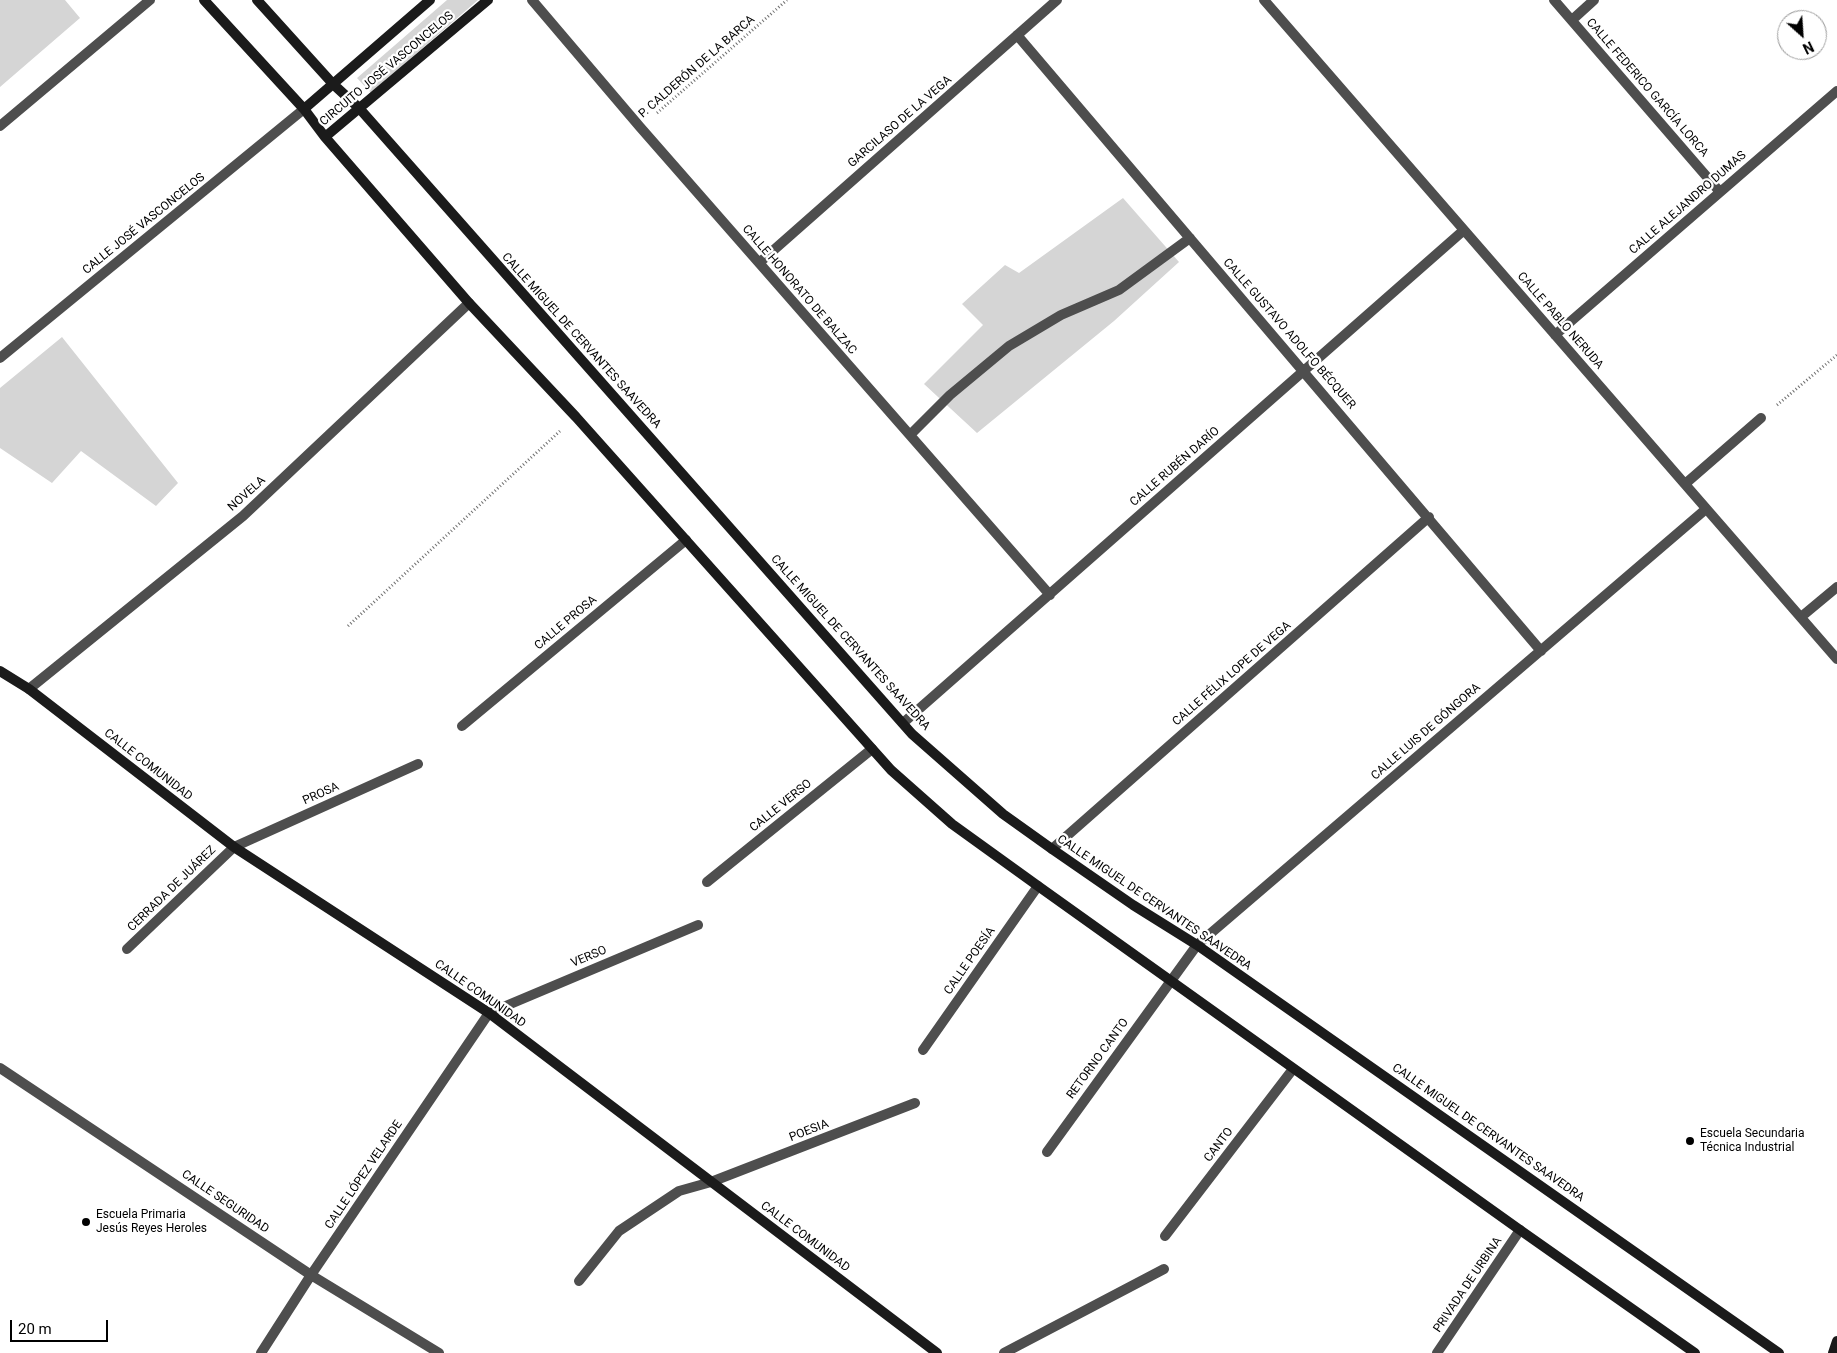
<!DOCTYPE html>
<html>
<head>
<meta charset="utf-8">
<style>
	body { margin:0 }
	#map { position:relative; width:1837px; height:1353px; overflow:hidden; background:#fff; font-family:Roboto,sans-serif }
	canvas { display:block }
	.north { position:absolute; left:1777px; top:10px; width:50px; height:50px; box-sizing:border-box; background:#fff; border:1px solid #999; border-radius:50%; rotate:154deg; font-size:14px; font-weight:700; line-height:20px; text-align:center; color:#000 }
	.north::after { content:''; display:block; margin:auto; width:18px; height:22px; background:#000; clip-path:polygon(50% 0,100% 100%,50% 72%,0 100%) }
	.scale { position:absolute; left:10px; top:1320px; width:98px; height:22px; box-sizing:border-box; border:2px solid #000; border-top:0; padding-left:6px; font-size:15px; line-height:18px; white-space:nowrap; color:#000; -webkit-text-stroke:4px #fff; paint-order:stroke }
</style>
</head>
<body>
<div id="map">
<canvas width="1837" height="1353"></canvas>
<div class="north">N</div>
<div class="scale">20 m</div>
</div>
<script>
const c = document.querySelector('canvas').getContext('2d');
c.lineJoin = 'round';
function paint(path, color) {
  c.fillStyle = color;
  c.fill(path, 'evenodd');
}
function shape(rows) {
  const path = new Path2D();
  for (const r of rows) {
    path.moveTo(r[0], r[1]);
    for (let i = 2; i < r.length; i += 2) path.lineTo(r[i], r[i + 1]);
  }
  return path;
}
function strokePath(path, color, width, dash) {
  c.strokeStyle = color;
  c.lineWidth = width;
  c.lineCap = dash ? 'butt' : 'round';
  c.setLineDash(dash || []);
  c.stroke(path);
}
function write(font, color, halo, rows, align = 'center') {
  c.font = font + ' Roboto,sans-serif';
  c.lineWidth = 4.5;
  c.setLineDash([]);
  c.textBaseline = 'middle';
  c.strokeStyle = halo;
  c.fillStyle = color;
  for (const [text, x, y, turn = 0] of rows) {
    c.save();
    c.translate(x, y);
    c.rotate((+turn || 0) * Math.PI / 180);
    c.textAlign = isNaN(turn) ? turn : align;
    if (halo) c.strokeText(text, 0, 0);
    c.fillText(text, 0, 0);
    c.restore();
  }
}
paint(shape([
	[0,0,65,0,80,18,0,87],
	[447,0,478,0,371,93,357,78],
	[1123,198,1179,262,1114,321,977,433,924,384,983,325,962,304,1005,265,1019,273],
	[62,337,178,483,156,506,81,451,52,483,0,448,0,388]
]), '#d5d5d5');
strokePath(shape([
	[657,113,787,0],
	[1777,405,1837,355],
	[348,626,560,431]
]), '#707070', 3, [1, 2.5]);
strokePath(shape([
	[532,0,640,127,1050,595],
	[1264,0,1837,659],
	[1554,0,1720,192],
	[1572,20,1594,0],
	[1017,35,1541,651],
	[0,126,150,0],
	[759,263,1057,0],
	[1555,335,1837,91],
	[0,358,304,109],
	[910,435,950,395,1009,346,1061,315,1119,290,1190,238],
	[1685,484,1761,418],
	[1801,617,1837,587],
	[29,689,243,516,469,303],
	[903,723,1464,230],
	[462,726,686,540],
	[1052,849,1429,517],
	[707,882,872,749],
	[127,949,234,847,418,764],
	[923,1050,1038,886],
	[0,1068,311,1275,439,1353],
	[1047,1152,1197,945,1706,509],
	[1165,1236,1293,1069],
	[579,1281,619,1231,679,1191,711,1182,915,1103],
	[261,1353,311,1275,489,1013,698,925],
	[1004,1353,1164,1269],
	[1437,1353,1520,1230]
]), '#4e4e4e', 10);
strokePath(shape([
	[204,0,304,109,325,137,469,303,576,417,891,770,952,824,1038,886,1520,1230,1695,1353],
	[257,0,333,84,359,108,912,734,1003,814,1052,849,1133,905,1197,945,1779,1353],
	[304,109,430,0],
	[325,137,488,0],
	[0,671,29,689,234,847,489,1013,937,1353],
	[1833,1353,1837,1341]
]), '#1b1b1b', 10);
for (const [x, y, r, color] of [
	[1690,1141,5,"#000"],
	[86,1222,5,"#000"]
]) {
  const dot = new Path2D();
  dot.arc(x, y, r, 0, 2 * Math.PI);
  c.fillStyle = color;
  c.fill(dot);
  strokePath(dot, '#fff', 2);
}
write('12px', '#000', '#fff', [
	["P. CALDERÓN DE LA BARCA",697,67,-41],
	["CIRCUITO JOSÉ VASCONCELOS",387,69,-40],
	["CALLE FEDERICO GARCÍA LORCA",1647,88,49],
	["GARCILASO DE LA VEGA",900,122,-41],
	["CALLE ALEJANDRO DUMAS",1688,203,-41],
	["CALLE JOSÉ VASCONCELOS",144,224,-39],
	["CALLE HONORATO DE BALZAC",799,290,49],
	["CALLE PABLO NERUDA",1560,321,49],
	["CALLE GUSTAVO ADOLFO BÉCQUER",1289,334,49],
	["CALLE MIGUEL DE CERVANTES SAAVEDRA",581,341,48],
	["CALLE RUBÉN DARÍO",1175,467,-41],
	["NOVELA",247,494,-42],
	["CALLE PROSA",566,623,-40],
	["CALLE MIGUEL DE CERVANTES SAAVEDRA",850,643,48],
	["CALLE FÉLIX LOPE DE VEGA",1232,674,-41],
	["CALLE LUIS DE GÓNGORA",1426,732,-41],
	["CALLE COMUNIDAD",148,765,38],
	["PROSA",321,794,-24],
	["CALLE VERSO",781,806,-39],
	["CERRADA DE JUÁREZ",172,889,-44],
	["CALLE MIGUEL DE CERVANTES SAAVEDRA",1154,903,34],
	["VERSO",589,957,-23],
	["CALLE POESÍA",970,961,-55],
	["CALLE COMUNIDAD",480,994,35],
	["RETORNO CANTO",1098,1059,-54],
	["POESIA",809,1131,-21],
	["CALLE MIGUEL DE CERVANTES SAAVEDRA",1488,1133,35],
	["CANTO",1219,1145,-53],
	["CALLE LÓPEZ VELARDE",364,1175,-56],
	["CALLE SEGURIDAD",225,1202,34],
	["CALLE COMUNIDAD",805,1237,37],
	["PRIVADA DE URBINA",1468,1285,-56]
]);
write('12px', '#000', '#fff', [
	["Escuela Secundaria",1700,1134],
	["Técnica Industrial",1700,1148],
	["Escuela Primaria",96,1215],
	["Jesús Reyes Heroles",96,1229]
], 'left');
</script>
</body>
</html>
